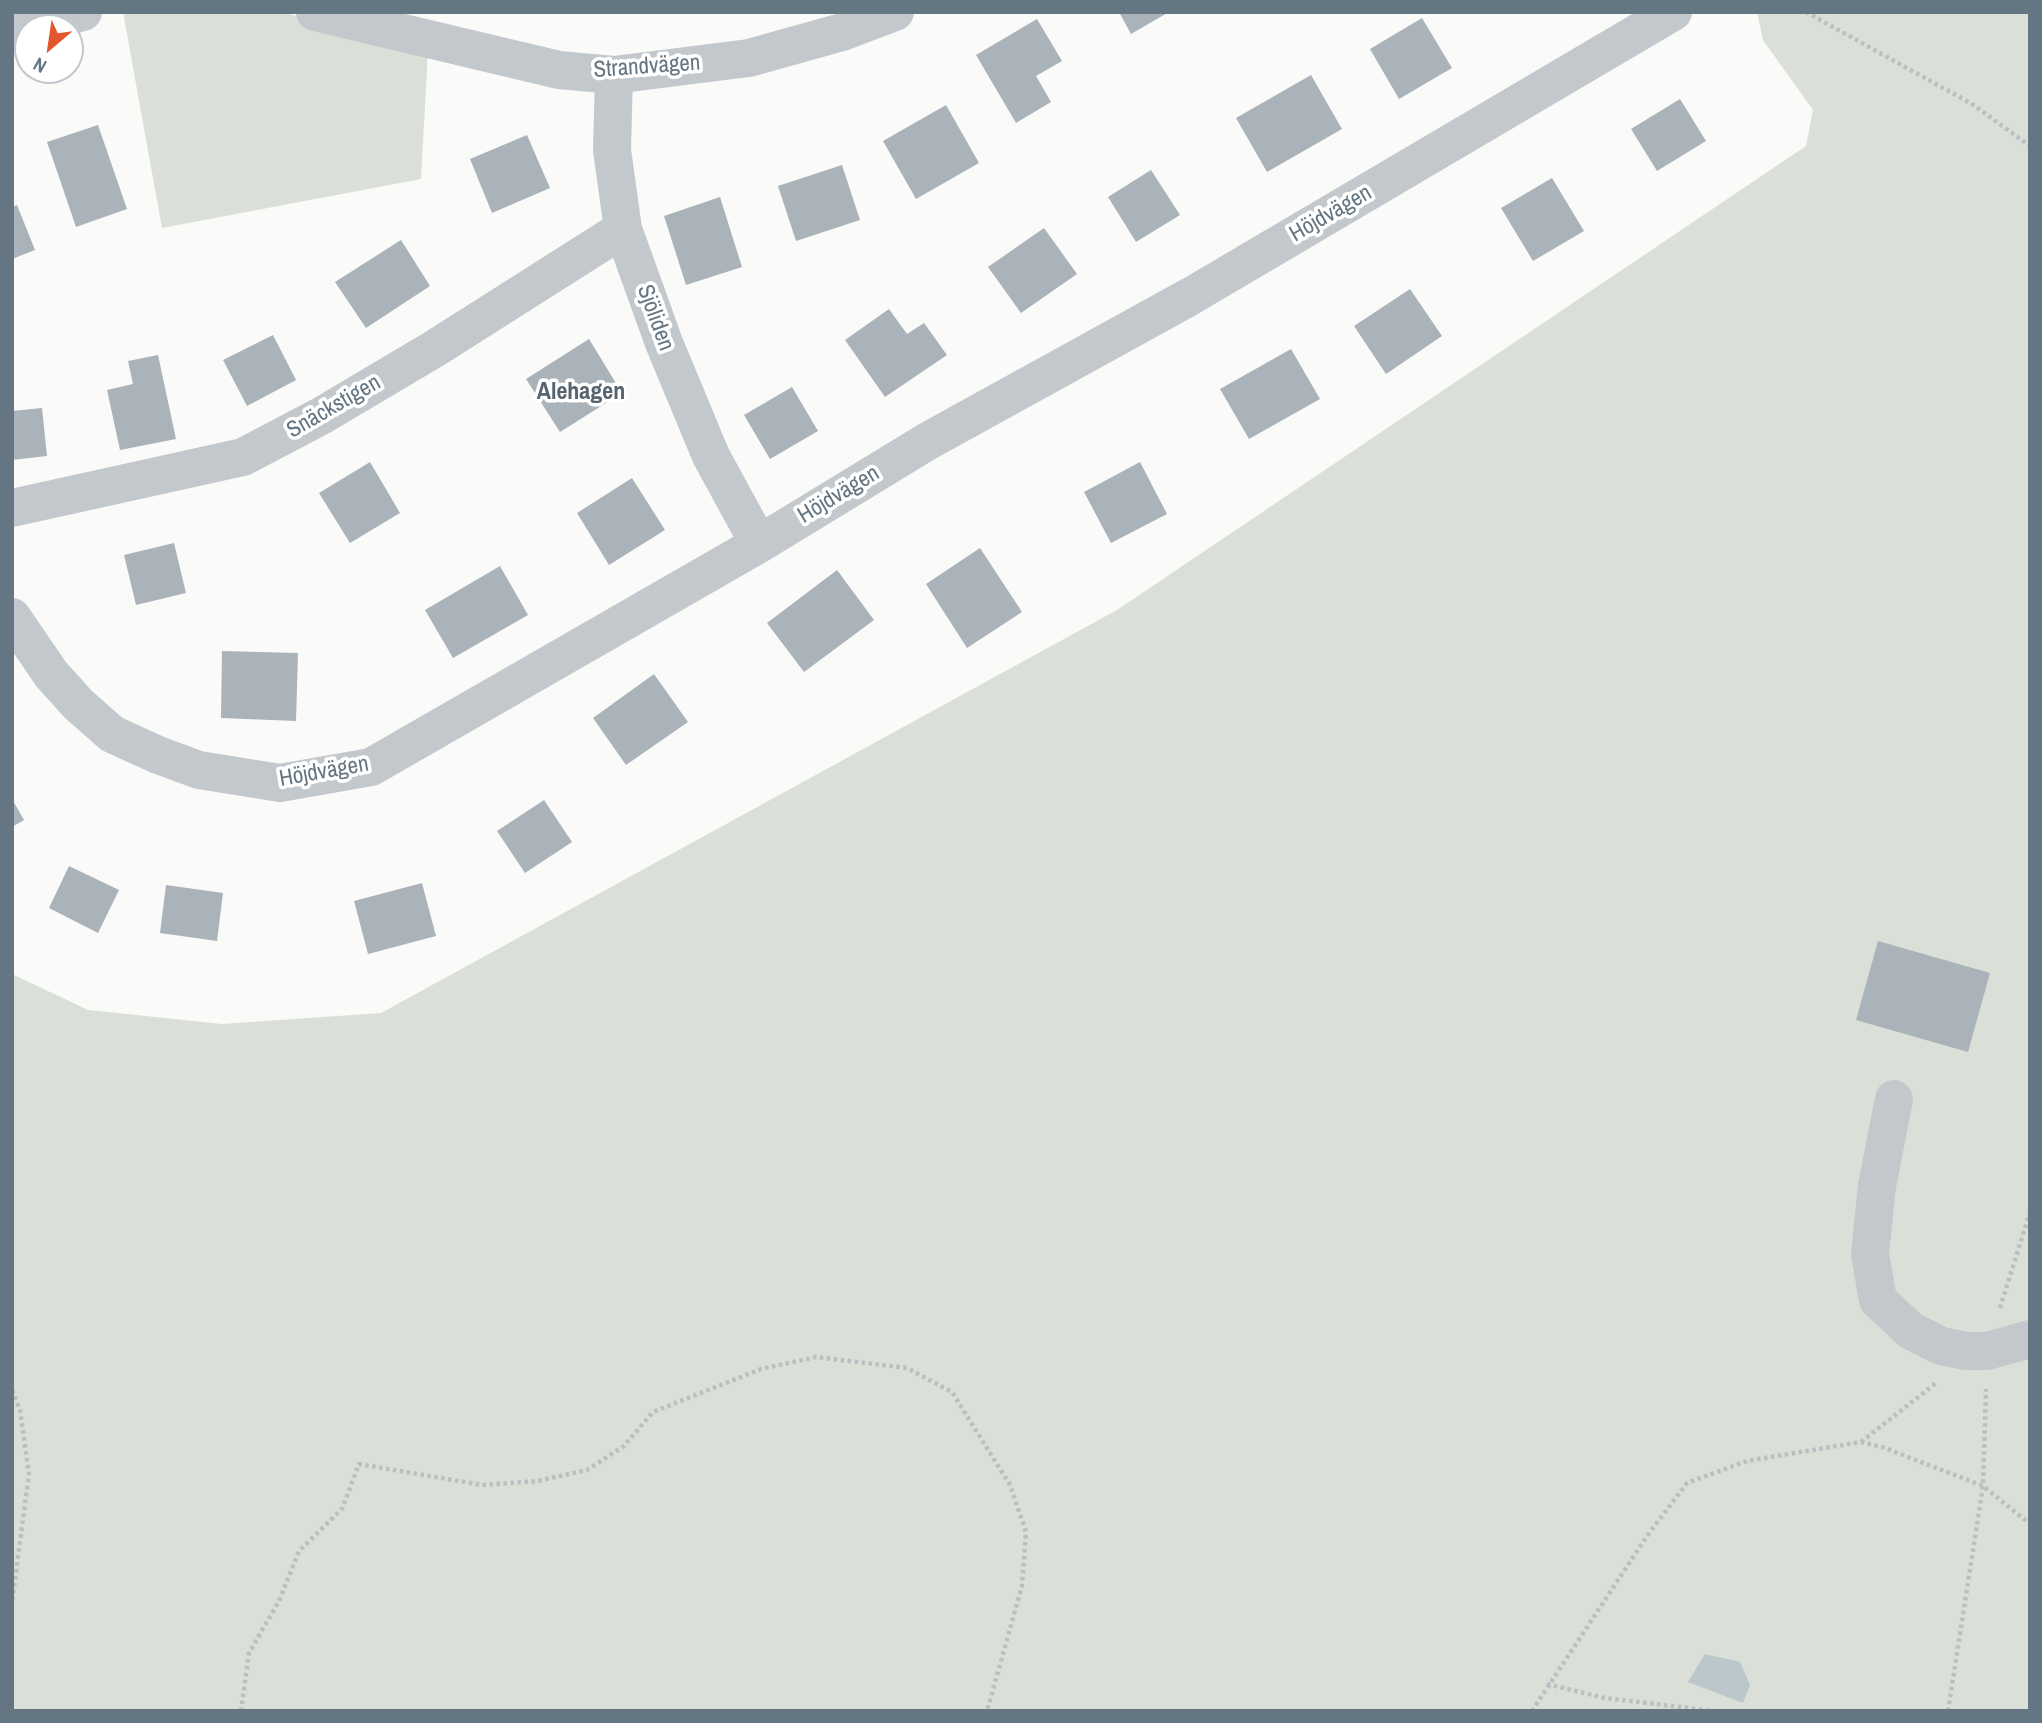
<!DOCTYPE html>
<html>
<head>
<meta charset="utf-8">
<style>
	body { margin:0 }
	#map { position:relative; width:2042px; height:1723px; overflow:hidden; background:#fafaf8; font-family:"Archivo Narrow",sans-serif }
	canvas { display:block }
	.frame { position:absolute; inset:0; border:14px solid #657683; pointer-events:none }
	.north { position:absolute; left:14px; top:14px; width:70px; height:70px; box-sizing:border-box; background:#fff; border:2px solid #c1c8cd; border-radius:50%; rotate:209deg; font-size:19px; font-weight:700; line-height:28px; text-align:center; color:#657683 }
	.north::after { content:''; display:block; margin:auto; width:24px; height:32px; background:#e4572e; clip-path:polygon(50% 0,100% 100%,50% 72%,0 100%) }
</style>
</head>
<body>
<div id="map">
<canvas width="2042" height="1723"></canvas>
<div class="frame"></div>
<div class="north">N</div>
</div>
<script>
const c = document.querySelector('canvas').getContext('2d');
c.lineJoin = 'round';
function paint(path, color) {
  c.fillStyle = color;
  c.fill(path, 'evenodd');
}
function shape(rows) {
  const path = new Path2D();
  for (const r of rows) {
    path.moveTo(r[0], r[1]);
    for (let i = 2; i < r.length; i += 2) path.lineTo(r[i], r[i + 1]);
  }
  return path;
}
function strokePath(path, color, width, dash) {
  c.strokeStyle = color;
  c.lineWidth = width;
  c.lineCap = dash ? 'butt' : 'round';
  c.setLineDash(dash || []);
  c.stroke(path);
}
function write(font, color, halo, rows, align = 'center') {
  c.font = font + ' "Archivo Narrow",sans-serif';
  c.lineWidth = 7;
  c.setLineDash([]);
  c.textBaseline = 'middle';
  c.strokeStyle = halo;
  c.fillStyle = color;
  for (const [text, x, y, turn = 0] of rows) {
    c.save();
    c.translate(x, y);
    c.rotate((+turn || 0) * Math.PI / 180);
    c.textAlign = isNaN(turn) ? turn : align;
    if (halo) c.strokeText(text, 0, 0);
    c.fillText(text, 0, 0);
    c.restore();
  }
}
paint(shape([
	[123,12,281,12,428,50,421,179,162,228],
	[1757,12,2030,12,2030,1711,12,1711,12,974,88,1010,222,1024,381,1013,1117,610,1806,146,1813,110,1763,40]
]), '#dadfd7');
paint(shape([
	[1705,1654,1740,1662,1750,1685,1743,1703,1688,1682]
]), '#bbc7cb');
paint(shape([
	[1119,12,1169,12,1131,34],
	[1422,18,1452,68,1399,99,1370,49],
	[1037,19,1062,61,1036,76,1051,102,1016,123,976,55],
	[1311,75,1342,129,1267,172,1236,118],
	[1680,99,1706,141,1657,171,1631,129],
	[946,105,979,163,916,199,883,141],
	[98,125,127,209,76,227,47,142],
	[527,135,550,188,492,213,470,159],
	[842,165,860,220,796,241,778,186],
	[1151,170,1180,215,1136,242,1108,197],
	[1552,178,1584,231,1533,261,1501,208],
	[720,197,742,267,686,285,664,216],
	[17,205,35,250,12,259,12,207],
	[1044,228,1077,274,1021,313,988,267],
	[401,240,430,286,366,328,335,282],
	[1410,289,1442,336,1386,374,1354,326],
	[889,309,907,334,924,323,947,355,885,397,845,340],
	[273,335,296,380,247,406,223,360],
	[589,339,622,393,560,432,526,379],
	[1291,349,1320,399,1249,439,1220,389],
	[158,355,176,439,120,450,107,390,133,384,128,361],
	[792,387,818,431,770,459,744,415],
	[42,408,47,456,12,460,12,411],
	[370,462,400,513,350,543,319,493],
	[1140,462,1167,514,1111,543,1084,492],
	[632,478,665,530,609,565,577,513],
	[174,543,186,593,136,605,124,555],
	[980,548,1022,612,967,648,926,584],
	[500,566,528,615,453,658,425,610],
	[837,570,874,620,804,672,767,623],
	[222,651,298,653,296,721,221,718],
	[654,674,688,722,626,765,593,718],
	[12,799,24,820,12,827],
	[544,800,572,842,525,873,497,831],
	[69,866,119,890,98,933,49,908],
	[422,883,436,936,368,954,354,901],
	[166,885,223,893,217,941,160,933],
	[1878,941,1990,973,1968,1052,1856,1020]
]), '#aab3b9');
strokePath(shape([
	[1806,12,1972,104,2030,146],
	[2000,1308,2030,1212],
	[12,1390,20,1410,29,1474,12,1602],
	[1861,1442,1936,1383],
	[1547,1684,1605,1698,1714,1711],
	[241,1711,249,1653,279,1601,299,1551,342,1509,359,1464,482,1485,537,1481,587,1470,624,1446,653,1412,761,1369,816,1357,907,1368,952,1392,1010,1485,1026,1532,1022,1586,987,1711],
	[1532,1711,1647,1536,1687,1483,1747,1461,1861,1442,1882,1447,1983,1486,2030,1524],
	[1948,1711,1983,1486,1986,1389]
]), '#bbbfc2', 4.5, [3.5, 3.5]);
strokePath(shape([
	[315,12,559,70,614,75,749,58,842,32,895,12],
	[12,32,83,12],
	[614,75,612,150,623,229,664,343,711,456,759,544],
	[12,508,243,457,321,416,434,349,623,229],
	[12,617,51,674,78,704,112,734,158,755,199,770,280,783,371,767,759,544,928,441,1191,296,1673,12],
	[1894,1099,1877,1186,1870,1254,1878,1300,1910,1330,1941,1346,1966,1351,1987,1351,2030,1339]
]), '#c3c8cc', 38);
write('23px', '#657683', '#fff', [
	["Strandvägen",647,67,-4],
	["Höjdvägen",1331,214,-30],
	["Sjöliden",655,318,70],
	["Snäckstigen",334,407,-30],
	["Höjdvägen",839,495,-31],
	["Höjdvägen",324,772,-10]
]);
write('bold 24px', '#57646e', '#fff', [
	["Alehagen",581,393]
]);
</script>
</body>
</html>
